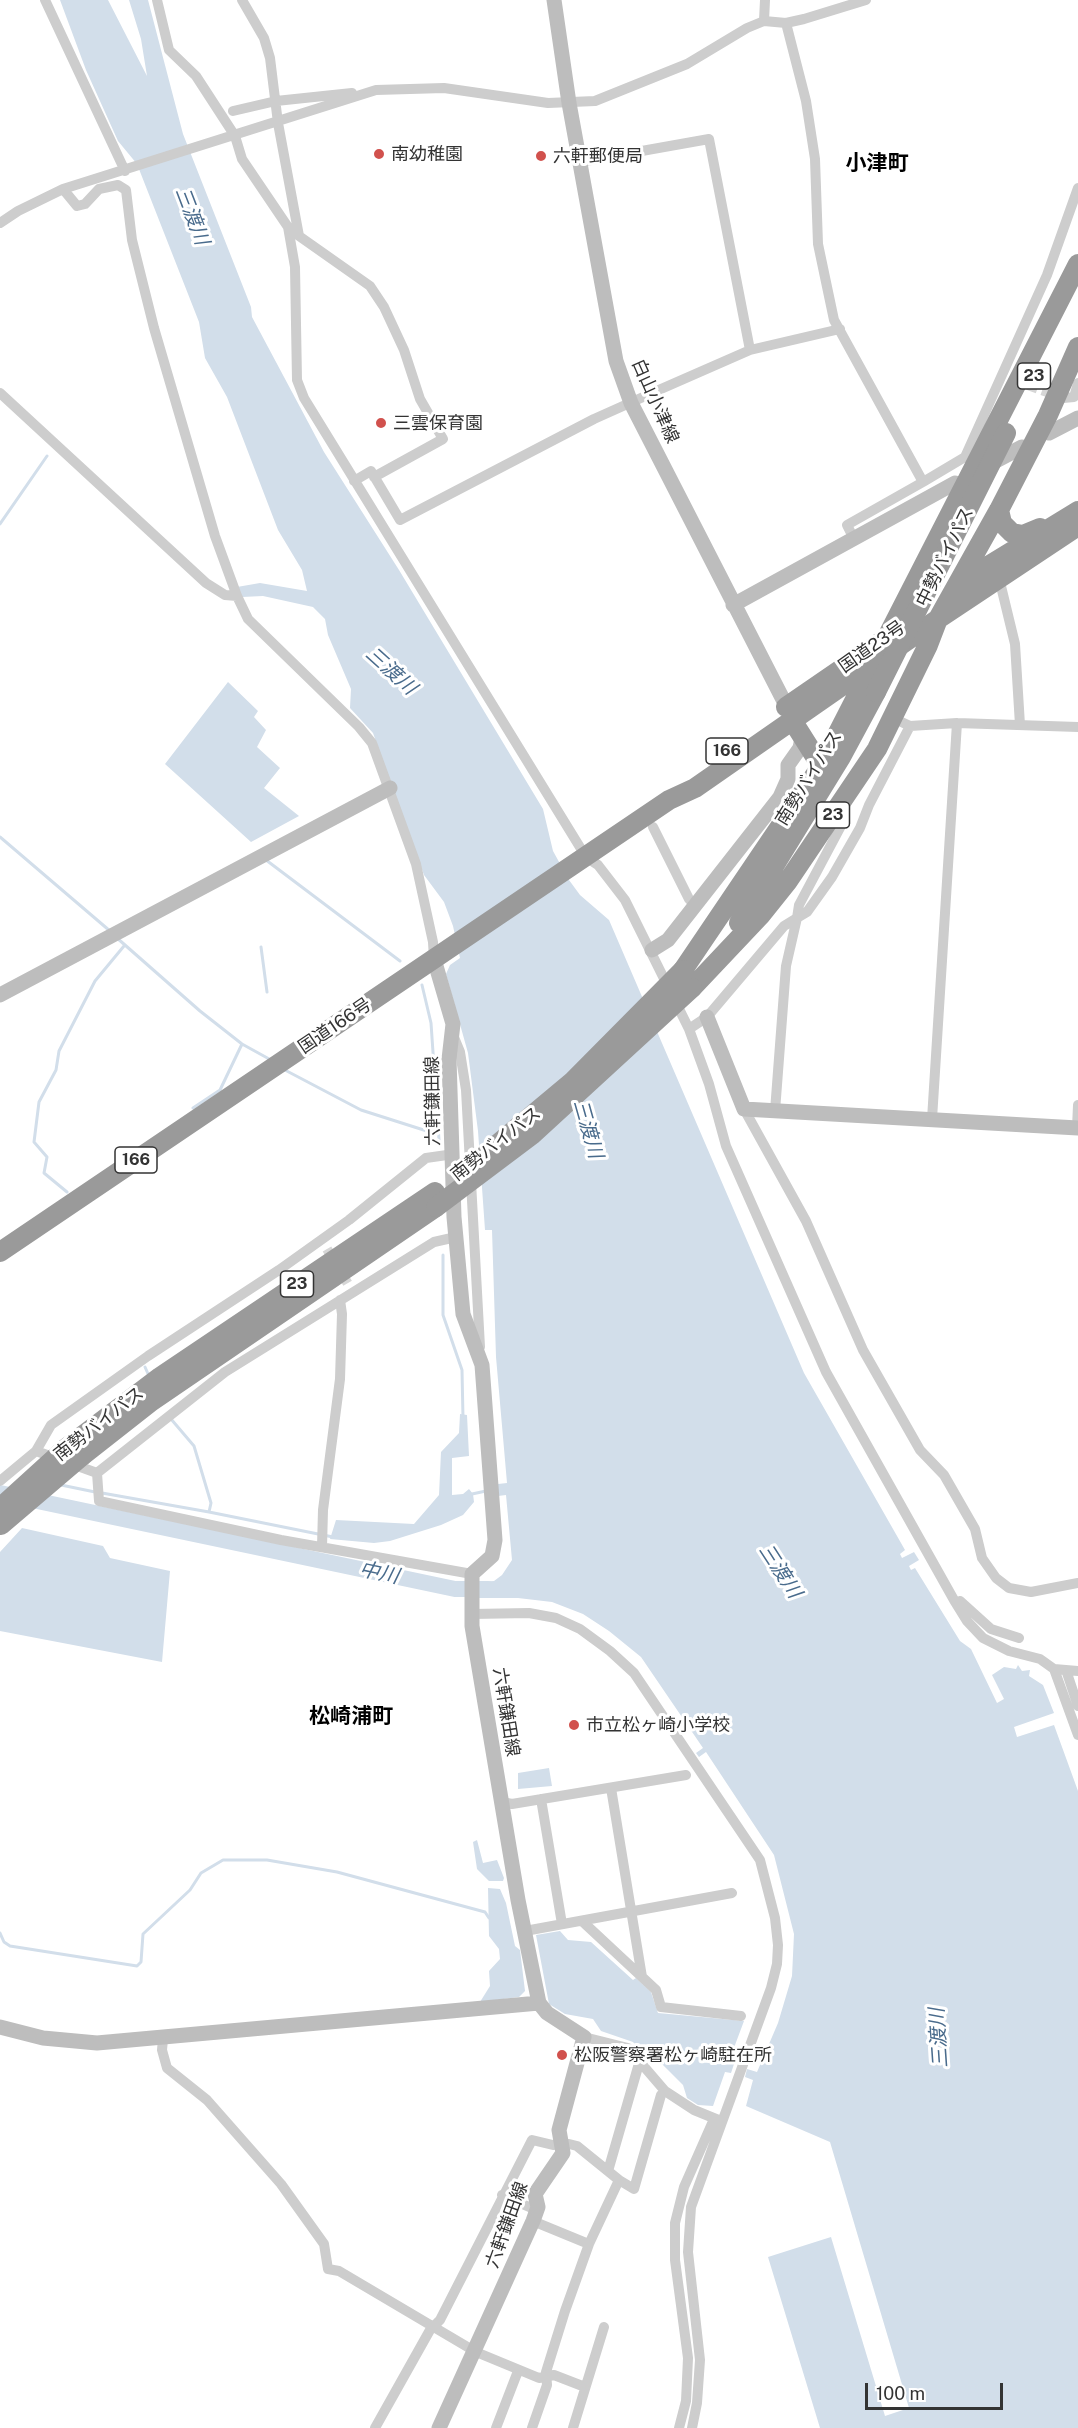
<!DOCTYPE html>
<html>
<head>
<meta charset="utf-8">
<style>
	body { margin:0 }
	#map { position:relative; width:1078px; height:2428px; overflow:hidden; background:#fff; font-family:"Public Sans",sans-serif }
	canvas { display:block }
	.scale { position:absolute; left:865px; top:2383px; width:138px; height:27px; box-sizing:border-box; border:3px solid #333; border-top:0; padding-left:8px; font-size:18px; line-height:21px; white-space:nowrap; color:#333; -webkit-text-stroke:4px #fff; paint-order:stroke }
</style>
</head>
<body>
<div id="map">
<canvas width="1078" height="2428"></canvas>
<div class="scale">100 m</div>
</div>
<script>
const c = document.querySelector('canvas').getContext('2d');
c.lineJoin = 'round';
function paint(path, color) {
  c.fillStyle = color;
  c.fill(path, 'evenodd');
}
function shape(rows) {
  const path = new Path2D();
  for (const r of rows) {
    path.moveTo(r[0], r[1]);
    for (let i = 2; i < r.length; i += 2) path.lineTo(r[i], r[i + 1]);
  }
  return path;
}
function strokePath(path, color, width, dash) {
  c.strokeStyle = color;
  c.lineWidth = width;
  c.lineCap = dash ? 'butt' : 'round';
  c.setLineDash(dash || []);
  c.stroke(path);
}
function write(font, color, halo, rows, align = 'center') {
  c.font = font + ' "Public Sans","Noto Sans JP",sans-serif';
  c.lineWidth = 6;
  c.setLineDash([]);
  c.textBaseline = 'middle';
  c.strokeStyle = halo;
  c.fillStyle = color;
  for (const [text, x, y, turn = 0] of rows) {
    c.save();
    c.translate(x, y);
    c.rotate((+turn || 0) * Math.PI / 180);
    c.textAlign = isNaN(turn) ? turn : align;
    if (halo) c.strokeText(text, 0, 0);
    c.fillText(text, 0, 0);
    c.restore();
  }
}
paint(shape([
	[60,0,108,0,147,76,141,39,129,0,148,0,183,134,251,307,252,317,324,452,399,570,543,809,553,851,569,880,580,895,609,920,804,1373,905,1550,900,1554,902,1558,914,1552,919,1560,909,1566,911,1570,915,1568,960,1641,971,1649,997,1703,1004,1699,992,1675,1004,1667,1016,1669,1018,1665,1022,1671,1030,1670,1029,1676,1043,1685,1054,1713,1014,1727,1017,1737,1054,1725,1078,1791,1078,2428,820,2428,768,2257,831,2237,885,2416,909,2408,830,2142,746,2106,753,2080,745,2077,747,2069,757,2072,778,2023,792,1976,794,1934,774,1855,706,1752,699,1757,696,1753,703,1748,641,1657,609,1631,583,1614,552,1602,518,1598,478,1598,479,1582,494,1581,502,1575,512,1560,506,1495,498,1496,498,1484,507,1483,496,1357,492,1230,485,1230,478,1131,468,1053,446,974,450,965,460,958,453,926,444,902,424,875,373,733,350,708,351,689,328,635,325,619,313,607,263,596,242,597,237,587,260,583,307,591,302,570,278,530,227,397,205,358,199,322,137,164,118,141,86,70],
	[228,682,258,711,254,717,266,730,257,747,280,768,264,788,299,816,251,842,165,764],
	[460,1414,467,1415,469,1456,452,1458,452,1495,463,1494,469,1489,473,1494,474,1502,463,1515,441,1525,390,1541,374,1543,330,1539,336,1520,414,1524,439,1495,441,1452,459,1433],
	[22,1528,103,1546,110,1558,170,1571,162,1662,0,1631,0,1552],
	[549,1768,552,1786,518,1789,518,1773],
	[477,1840,483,1863,497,1860,504,1878,503,1881,489,1881,477,1869,473,1842],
	[488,1888,500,1889,506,1903,515,1946,520,1950,525,1991,519,1997,480,2002,490,1986,489,1971,500,1959,499,1949,489,1936],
	[560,1931,568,1940,591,1942,633,1980,636,1978,651,1992,658,2013,744,2021,729,2061,734,2064,731,2073,725,2072,713,2106,698,2105,687,2098,683,2085,663,2065,645,2057,633,2042,601,2031,593,2019,565,2014,549,2004,536,1935]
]), '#d2deea');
strokePath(shape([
	[0,524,47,456],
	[0,837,110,931],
	[266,860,400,961],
	[117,938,200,1011,242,1044,271,1060],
	[261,947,267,992],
	[422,985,431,1023,439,1140],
	[283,1069,361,1110,430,1132],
	[193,1108,220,1090,242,1044],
	[67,1192,44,1173,47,1157,34,1142,39,1102,56,1070,59,1051,95,981,124,946],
	[443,1255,443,1315,462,1370,463,1418],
	[145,1367,149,1376],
	[171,1419,194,1446,211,1503,209,1512,333,1537],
	[61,1485,95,1492],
	[102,1493,209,1512],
	[472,1494,486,1491],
	[0,1933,4,1942,10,1946,137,1966,141,1962,143,1934,190,1890,201,1873,223,1860,267,1860,337,1872,485,1912,489,1918]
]), '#d2deea', 3);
strokePath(shape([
	[0,1493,455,1589,488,1589]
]), '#d2deea', 16);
strokePath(shape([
	[1014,380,1058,396],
	[327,1249,348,1284]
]), '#d6d6d6', 10, [10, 5]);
strokePath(shape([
	[45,0,125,171],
	[157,0,169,50,196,76,235,136,242,159,288,227,295,267,297,380,304,398,586,857,598,865,625,900,689,1029,707,1017,784,926,797,918,799,905,841,826,844,803],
	[242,0,264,38,270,58,278,123,299,236,370,286,384,307,404,350,420,399,443,439,374,477],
	[764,21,765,0],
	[786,23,806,101,815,159,818,244,834,320,923,482,847,525,854,539],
	[233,111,276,101,352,93],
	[580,162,709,139,750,350],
	[63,189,77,206,85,204,99,189,118,185,126,190,132,240,154,328,215,536,237,596,248,619,359,727,372,743,416,864,433,942,434,959],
	[0,223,18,211,63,189,376,90,444,88,548,103,595,101,687,64,747,28,764,21,786,23,804,19,866,0],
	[0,393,206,583,225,595,237,596],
	[1063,398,1074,397,1078,383],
	[354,481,371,471,400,520,594,419,661,389,750,350,840,329],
	[923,482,965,457,1047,275,1078,188],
	[999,578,1015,644,1020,725],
	[893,718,910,726,957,723,1078,727],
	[653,827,689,899,696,906],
	[689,1029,709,1084,726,1146,826,1372,954,1600,967,1621,983,1638,1009,1651,1040,1659,1054,1669,1078,1671],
	[453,1035,460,1052,466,1090,480,1347],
	[744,1109,806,1221,863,1350,920,1450,944,1475,975,1529,982,1558,996,1578,1009,1588,1031,1592,1078,1583],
	[775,1111,786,966,797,918,807,912,832,877,860,828,869,805,910,726],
	[932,1119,957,723],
	[1077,1128,1078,1105],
	[36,1451,51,1425,148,1356,279,1270,349,1220,426,1158,454,1154],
	[97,1473,225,1372,434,1242,456,1237],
	[0,1481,36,1451,97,1473,99,1501,281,1540,472,1574],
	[322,1547,323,1510,340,1379,342,1314,340,1300],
	[960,1601,991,1629,1019,1638],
	[472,1614,529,1613,556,1618,580,1629,610,1651,634,1673,760,1860,775,1918,778,1945,777,1964,771,1988,691,2207,688,2252,700,2360,697,2403,692,2428],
	[1054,1669,1078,1735],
	[1066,1670,1078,1706],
	[611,1788,642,1977],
	[541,1799,562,1924],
	[502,1802,512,1804,686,1775],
	[582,1921,656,1990,661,2007,741,2016],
	[525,1931,732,1893],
	[584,2037,628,2048,665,2091,694,2110,721,2121],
	[163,2039,162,2050,167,2068,207,2100,281,2184,324,2244,328,2269,339,2271,476,2352,539,2378,554,2375,585,2387],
	[608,2171,640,2060],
	[619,2180,634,2189,661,2095,665,2091],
	[502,2195,536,2210],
	[533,2221,589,2244],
	[375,2428,430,2330,440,2320,532,2140,553,2145,569,2144,577,2146,619,2180,589,2244,565,2311,546,2372,547,2385,532,2428],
	[496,2428,518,2371],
	[573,2428,604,2327],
	[679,2428,686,2401,688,2358,675,2260,675,2223,684,2187,714,2119]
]), '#cdcdcd', 10);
strokePath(shape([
	[554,0,569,103,616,361,631,403,791,715],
	[1049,433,1078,418],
	[988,465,1022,447],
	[733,605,955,483],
	[652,950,668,940,780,797,788,779,788,765,800,748,802,738],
	[434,959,453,1024,449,1059,454,1217,463,1314,482,1365,495,1540,492,1556,472,1574,472,1626,518,1900,539,2003,547,2013,584,2037,559,2130,563,2153,535,2194,538,2207,533,2221,439,2428],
	[0,995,390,788],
	[707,1017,744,1109,1078,1128],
	[0,2027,43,2038,97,2043,539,2003]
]), '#bdbdbd', 15);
strokePath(shape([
	[999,510,1002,523,1012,533,1023,535,1040,528],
	[957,585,1078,511],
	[786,707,885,639],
	[792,720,821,766],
	[739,923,841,757,876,692],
	[683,970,821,766,1078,264],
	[692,988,760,916,788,881,877,749,928,645,938,619,999,510,1048,415,1078,347],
	[0,1252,669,800,695,788,938,619,1078,526],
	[65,1449,160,1377,435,1192],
	[82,1456,152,1401,436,1207]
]), '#9a9a9a', 20);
strokePath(shape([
	[876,692,1006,433],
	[487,1153,572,1082,683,970],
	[436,1207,533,1134,692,988],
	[0,1508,65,1449],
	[1,1525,82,1456]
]), '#9a9a9a', 20);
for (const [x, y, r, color] of [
	[379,154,6,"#d1514d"],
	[541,156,6,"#d1514d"],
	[381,423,6,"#d1514d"],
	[574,1725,6,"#d1514d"],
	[562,2055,6,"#d1514d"]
]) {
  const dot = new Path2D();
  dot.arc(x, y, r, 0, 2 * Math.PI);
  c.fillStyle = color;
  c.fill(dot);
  strokePath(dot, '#fff', 2);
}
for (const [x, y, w] of [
	[1034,376,33],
	[727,751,42],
	[833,815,33],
	[136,1160,42],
	[297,1284,33]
]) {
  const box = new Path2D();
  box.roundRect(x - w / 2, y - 13, w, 26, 4.5);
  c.fillStyle = '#fff';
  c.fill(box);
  strokePath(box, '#333', 1.5);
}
write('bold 16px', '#333', null, [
	["23",1034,376],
	["166",727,751],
	["23",833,815],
	["166",136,1160],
	["23",297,1284]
]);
write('18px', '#333', '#fff', [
	["南幼稚園",391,154],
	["六軒郵便局",553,156],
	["三雲保育園",393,423],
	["市立松ヶ崎小学校",586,1725],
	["松阪警察署松ヶ崎駐在所",574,2055]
], 'left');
write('18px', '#333', '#fff', [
	["白山小津線",655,401,66],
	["中勢バイパス",945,557,-64],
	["国道23号",872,647,-35],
	["南勢バイパス",809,778,-58],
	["国道166号",335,1026,-34],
	["六軒鎌田線",433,1101,-91],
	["南勢バイパス",496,1144,-38],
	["南勢バイパス",99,1424,-38],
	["六軒鎌田線",506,1712,81],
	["六軒鎌田線",507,2225,-70]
]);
write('italic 20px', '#496b8c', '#fff', [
	["三渡川",192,216,69],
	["三渡川",391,671,42],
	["三渡川",588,1129,74],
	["三渡川",780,1571,57],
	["中川",379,1573,12],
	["三渡川",939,2038,-94]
]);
write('bold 21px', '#000', '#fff', [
	["小津町",877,164],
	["松崎浦町",351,1717]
]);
</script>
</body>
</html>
